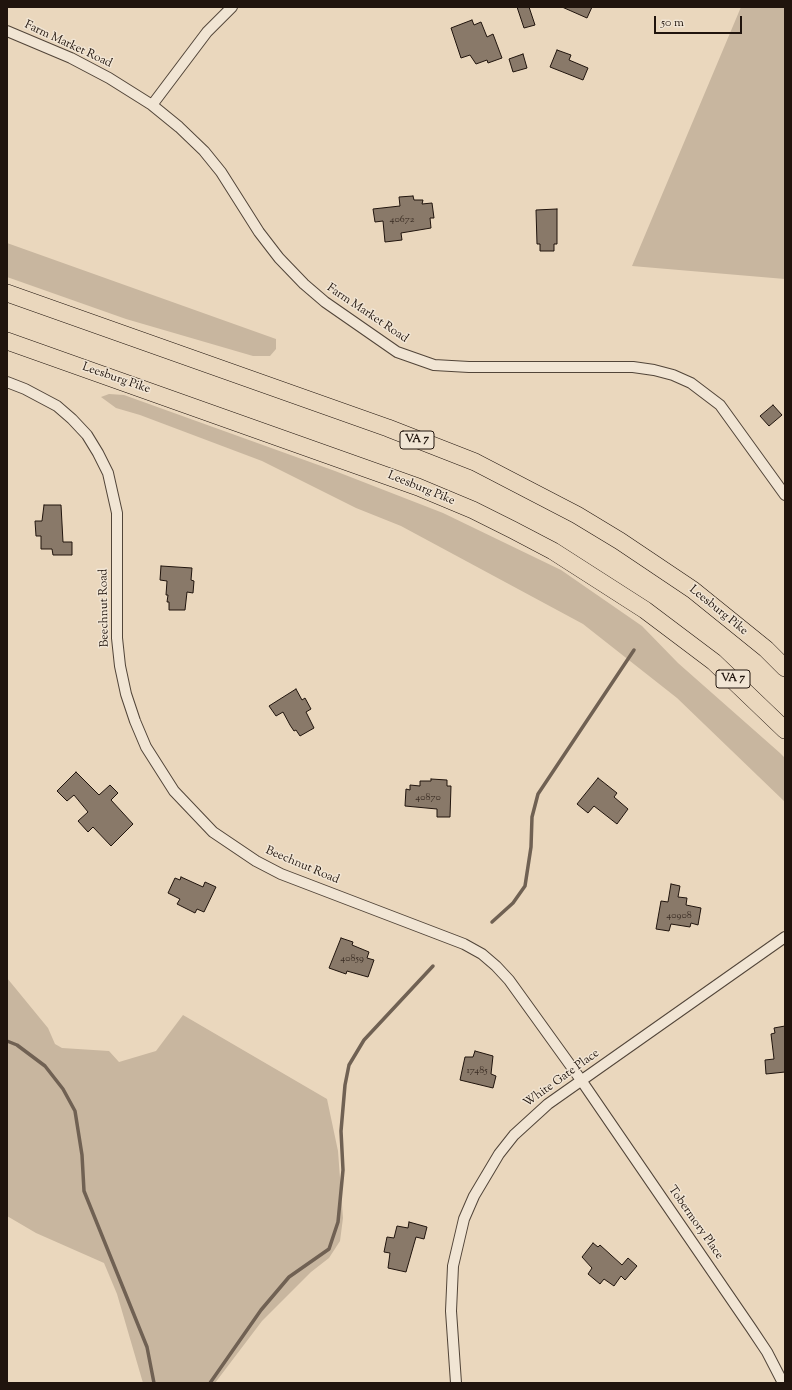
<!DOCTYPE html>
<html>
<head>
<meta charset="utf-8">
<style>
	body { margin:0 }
	#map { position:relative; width:792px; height:1390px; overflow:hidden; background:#ead7bd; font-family:"Sorts Mill Goudy",serif }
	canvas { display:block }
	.frame { position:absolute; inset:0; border:8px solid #20140d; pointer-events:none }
	.scale { position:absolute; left:654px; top:16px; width:88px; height:18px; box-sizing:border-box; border:2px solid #20140d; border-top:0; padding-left:5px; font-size:12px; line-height:14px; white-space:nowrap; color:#20140d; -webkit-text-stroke:3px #f1e5d4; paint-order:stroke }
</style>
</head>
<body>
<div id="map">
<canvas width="792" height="1390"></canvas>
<div class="frame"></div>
<div class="scale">50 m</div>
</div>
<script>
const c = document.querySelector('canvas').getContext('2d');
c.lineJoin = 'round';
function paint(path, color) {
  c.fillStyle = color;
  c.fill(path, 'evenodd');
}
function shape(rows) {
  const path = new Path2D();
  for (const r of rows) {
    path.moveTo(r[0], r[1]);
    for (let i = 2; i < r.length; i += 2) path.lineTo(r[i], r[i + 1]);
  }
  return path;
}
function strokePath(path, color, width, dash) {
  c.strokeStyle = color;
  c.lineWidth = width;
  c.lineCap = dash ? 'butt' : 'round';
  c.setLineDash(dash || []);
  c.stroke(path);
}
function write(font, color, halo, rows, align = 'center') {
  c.font = font + ' "Sorts Mill Goudy",serif';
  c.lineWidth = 3;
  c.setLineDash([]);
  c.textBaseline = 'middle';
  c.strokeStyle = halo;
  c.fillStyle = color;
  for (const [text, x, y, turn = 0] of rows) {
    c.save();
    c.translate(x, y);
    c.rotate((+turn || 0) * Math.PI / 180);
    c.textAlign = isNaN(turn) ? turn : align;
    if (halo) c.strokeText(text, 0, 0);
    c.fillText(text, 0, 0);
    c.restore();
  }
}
paint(shape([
	[741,7,785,7,785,279,632,266],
	[7,243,276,339,276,349,270,356,253,356,126,319,7,277],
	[109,394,124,395,335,471,443,513,561,570,642,626,678,663,780,753,785,758,785,802,677,698,583,624,401,526,356,508,262,461,140,415,116,408,101,397],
	[7,978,48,1028,55,1044,62,1048,109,1051,119,1062,156,1051,183,1015,327,1099,338,1151,343,1218,340,1241,329,1258,311,1272,262,1321,215,1383,143,1383,117,1294,104,1263,36,1233,7,1216]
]), '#c8b69f');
strokePath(shape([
	[492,922,513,903,525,886,531,847,532,817,538,794,634,650],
	[7,1041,17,1045,45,1066,63,1089,75,1111,82,1155,84,1191,147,1347,154,1383],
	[210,1383,261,1310,289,1277,329,1249,338,1222,343,1170,341,1131,345,1085,349,1065,364,1040,433,966]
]), '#706153', 3.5);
const building = shape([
	[517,7,529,7,535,25,524,28,517,7],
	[562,7,592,7,587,18,562,7],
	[472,20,474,25,481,22,487,37,493,34,502,58,488,63,487,60,476,64,470,55,461,58,451,28,472,20],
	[557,50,571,55,569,60,588,68,583,80,550,67,557,50],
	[523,54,527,68,513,72,509,59,523,54],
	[413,196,414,200,423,200,422,204,432,203,434,218,430,218,431,228,401,233,402,240,385,242,383,221,375,222,373,209,400,206,399,197,413,196],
	[557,209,557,244,554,244,554,251,540,251,540,244,537,244,536,210,557,209],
	[773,405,782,415,769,426,760,416,773,405],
	[44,505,61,505,63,542,72,542,72,555,53,555,52,549,41,549,41,536,36,536,35,521,42,521,44,505],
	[161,566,192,568,191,580,194,581,193,593,187,592,185,610,169,610,169,602,167,602,168,595,166,595,167,581,160,580,161,566],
	[296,689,302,700,305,698,311,709,306,712,314,728,300,736,296,730,294,731,290,725,283,712,276,716,269,706,296,689],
	[76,772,99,795,110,785,118,793,111,800,133,824,111,846,93,827,88,832,78,821,88,812,74,795,67,801,57,791,76,772],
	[598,778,617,793,614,797,628,809,617,824,594,806,588,813,577,804,598,778],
	[431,779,447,780,447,786,451,786,450,817,437,817,437,809,405,806,406,789,410,790,410,785,420,786,420,781,431,781,431,779],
	[181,877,203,887,205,882,216,887,204,912,197,909,195,913,177,904,180,899,168,893,175,878,180,880,181,877],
	[671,884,680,886,678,897,687,898,686,905,701,908,698,925,691,923,690,927,671,924,669,931,656,929,661,901,668,902,671,884],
	[341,938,353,942,352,945,369,952,367,958,374,960,368,977,347,971,346,974,329,968,341,938],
	[785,1026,785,1072,766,1074,765,1060,774,1059,771,1034,775,1033,774,1028,785,1026],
	[475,1051,493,1056,491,1074,496,1076,493,1088,460,1080,465,1057,473,1057,475,1051],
	[409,1222,427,1227,424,1239,416,1237,406,1272,388,1268,390,1253,384,1252,387,1237,394,1238,397,1226,408,1228,409,1222],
	[593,1243,598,1247,600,1245,622,1265,628,1258,637,1266,625,1280,621,1276,614,1286,604,1279,600,1284,588,1274,592,1268,582,1257,593,1243]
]);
paint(building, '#897969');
strokePath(building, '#20140d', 1);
const minor = shape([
	[7,31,71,58,109,78,152,105,179,127,204,151,221,172,259,232,279,258,304,284,325,302,397,352,434,365,469,367,633,367,654,370,673,375,691,383,720,405,785,495],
	[152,105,207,32,232,7],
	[7,382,25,389,57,406,72,419,87,435,98,453,108,473,117,513,117,638,120,666,126,694,135,721,146,747,174,791,213,832,256,861,281,874,464,944,482,954,496,966,509,980,581,1080,751,1328,767,1352,783,1383],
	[456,1383,451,1311,453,1266,464,1219,474,1196,499,1154,514,1135,548,1104,785,937]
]);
const trunk = shape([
	[7,293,388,428,475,462,577,515,620,541,693,590,766,649,785,668],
	[7,341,418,487,473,510,513,530,553,551,645,610,714,662,785,730]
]);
strokePath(minor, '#524539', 12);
strokePath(trunk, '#20140d', 18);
strokePath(minor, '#f1e5d4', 10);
strokePath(trunk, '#ead7bd', 17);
write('10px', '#3a2d24', null, [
	["40672",402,220],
	["40870",428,798],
	["40908",679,916],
	["40859",352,959],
	["17485",477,1071]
]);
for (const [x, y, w] of [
	[417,440,34],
	[733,679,34]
]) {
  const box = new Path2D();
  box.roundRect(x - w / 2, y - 9, w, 18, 3);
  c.fillStyle = '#f1e5d4';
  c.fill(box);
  strokePath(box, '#20140d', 1);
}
write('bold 11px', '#20140d', null, [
	["VA 7",417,440],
	["VA 7",733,679]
]);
write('12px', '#20140d', '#f1e5d4', [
	["Farm Market Road",68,45,25],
	["Farm Market Road",367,314,34],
	["Leesburg Pike",116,379,19],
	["Leesburg Pike",421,489,22],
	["Beechnut Road",105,608,-91],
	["Leesburg Pike",718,611,39],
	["Beechnut Road",302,866,23],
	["White Gate Place",562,1079,-36],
	["Tobermory Place",695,1223,55]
]);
</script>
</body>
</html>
